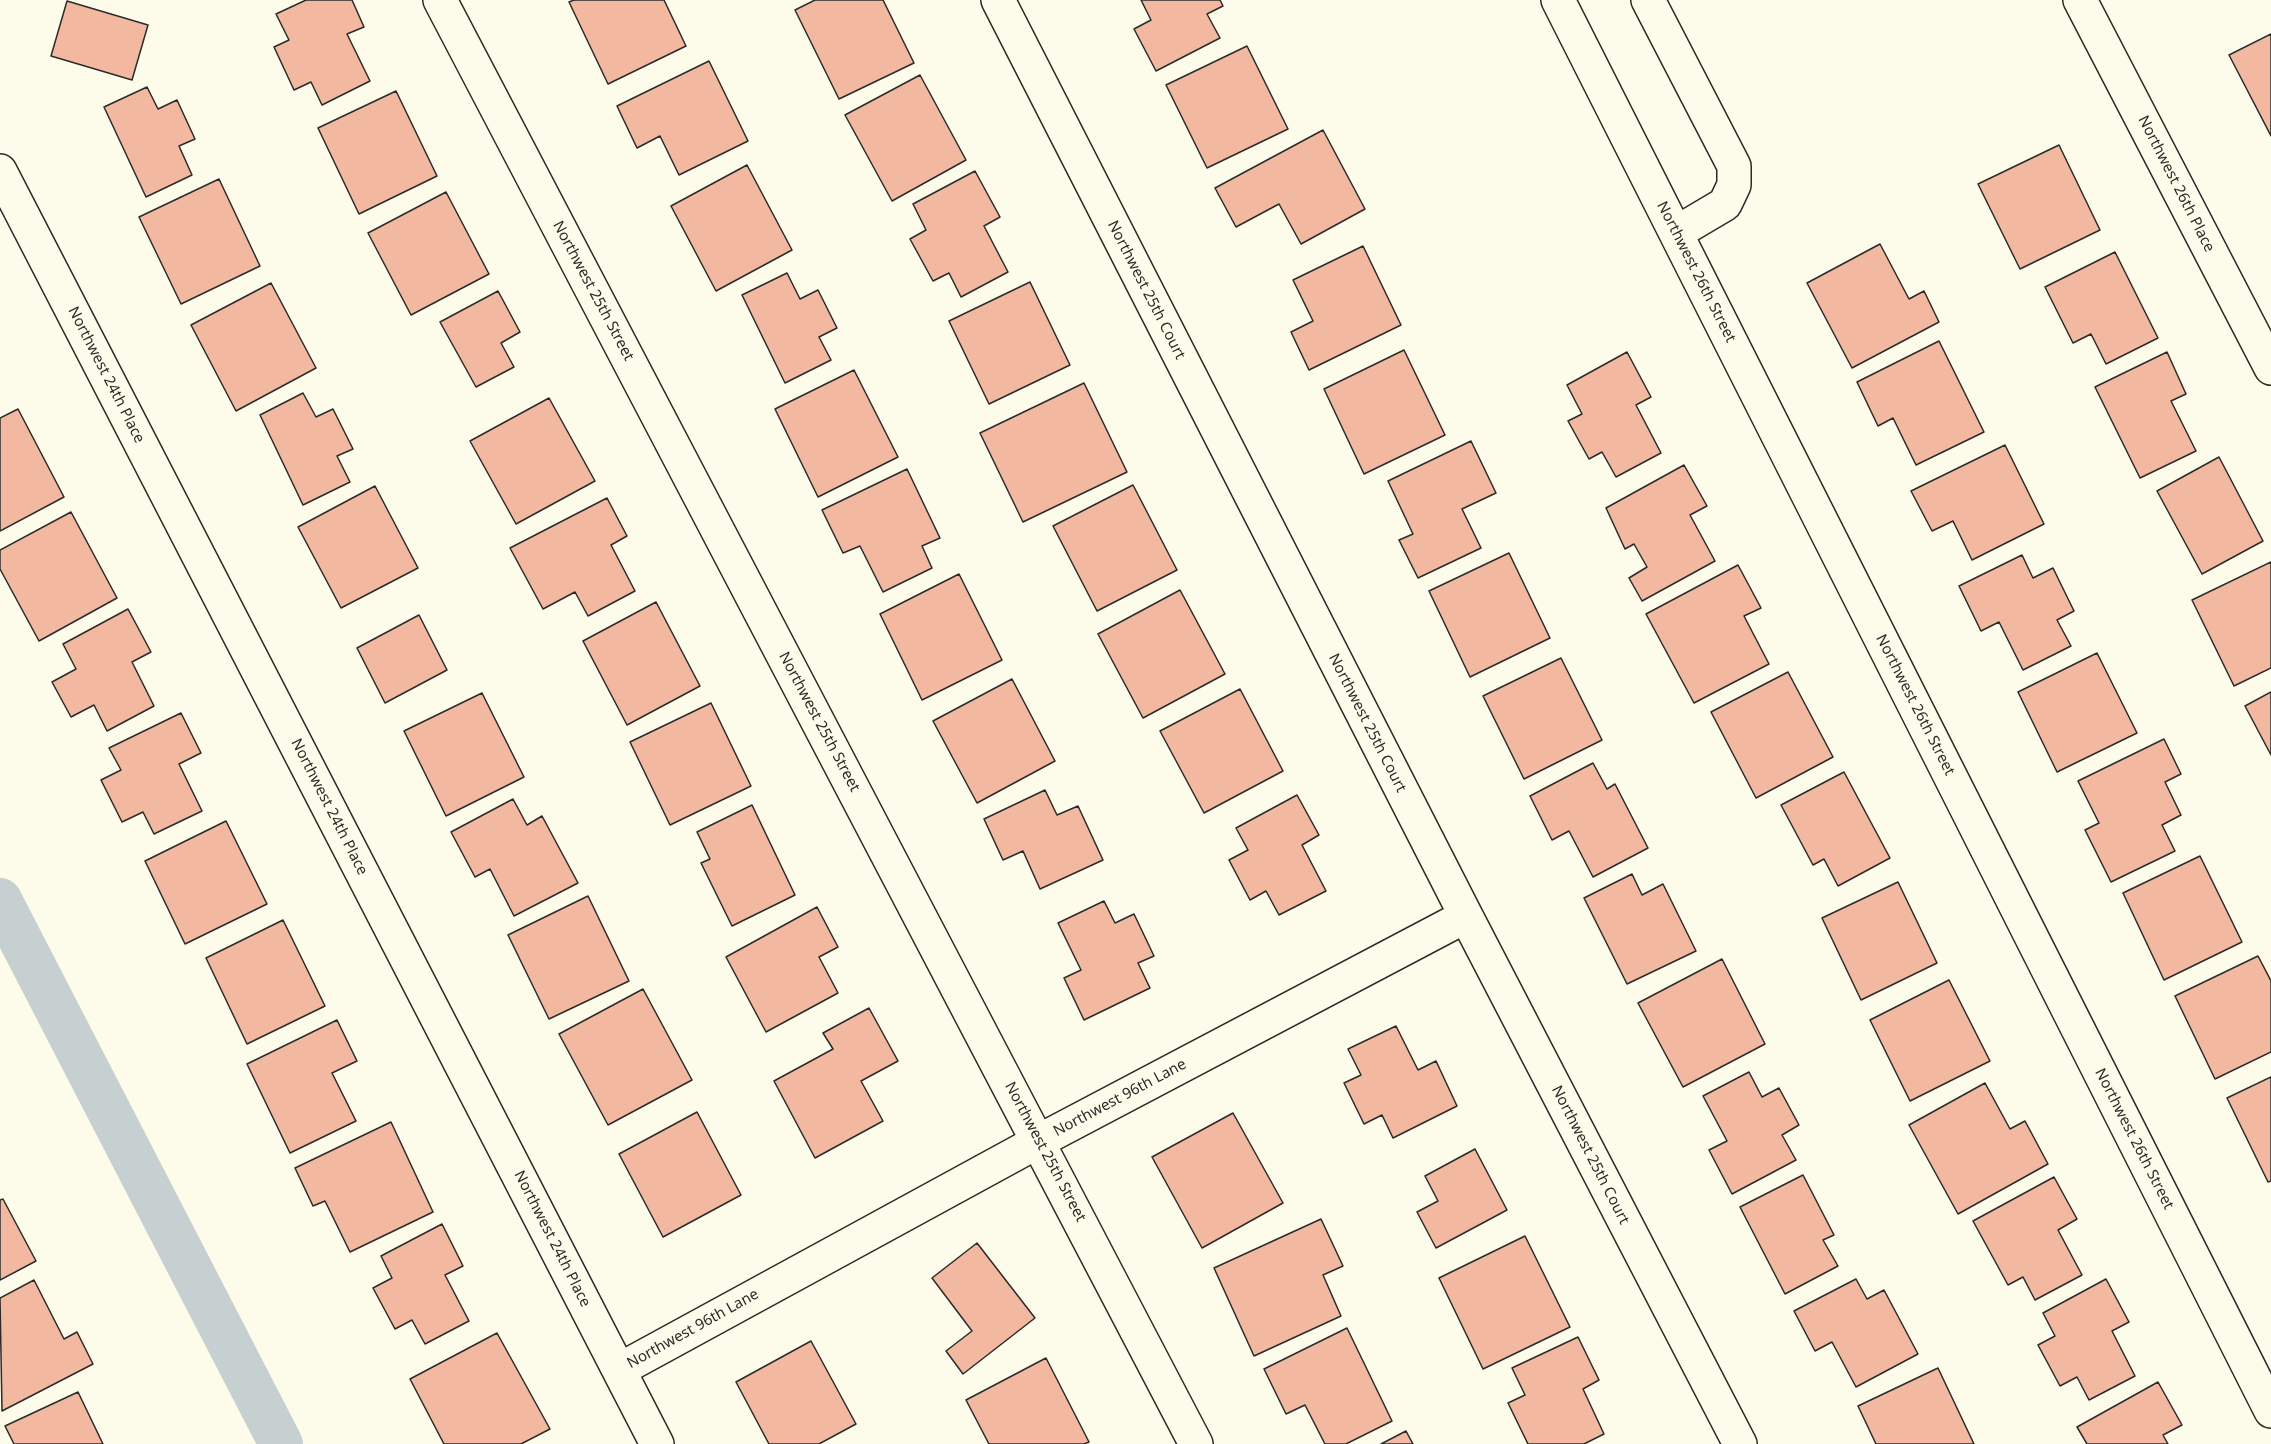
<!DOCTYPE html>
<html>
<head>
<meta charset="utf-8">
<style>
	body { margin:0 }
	canvas { display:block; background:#fdfbea }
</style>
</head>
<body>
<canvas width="2271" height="1444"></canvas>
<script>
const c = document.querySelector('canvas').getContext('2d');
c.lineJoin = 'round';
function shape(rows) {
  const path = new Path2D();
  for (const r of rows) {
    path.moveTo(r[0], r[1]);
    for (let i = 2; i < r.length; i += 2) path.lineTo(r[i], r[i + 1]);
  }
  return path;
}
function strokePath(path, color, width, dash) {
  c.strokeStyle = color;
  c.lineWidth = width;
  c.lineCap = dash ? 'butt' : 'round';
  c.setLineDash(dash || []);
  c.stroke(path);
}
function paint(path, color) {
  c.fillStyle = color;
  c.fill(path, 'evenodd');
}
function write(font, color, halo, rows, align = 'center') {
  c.font = font + ' "Noto Sans",sans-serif';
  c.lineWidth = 4.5;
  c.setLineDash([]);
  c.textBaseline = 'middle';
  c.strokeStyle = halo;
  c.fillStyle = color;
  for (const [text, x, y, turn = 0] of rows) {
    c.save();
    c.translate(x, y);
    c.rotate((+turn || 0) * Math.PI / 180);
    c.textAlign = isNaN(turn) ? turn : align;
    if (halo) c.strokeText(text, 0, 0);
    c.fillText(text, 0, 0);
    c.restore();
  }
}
strokePath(shape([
	[0,900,281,1444]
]), '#c7d0d0', 44);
const building = shape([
	[306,0,352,0,364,27,347,34,370,81,322,105,311,82,294,90,274,47,289,40,276,14,306,0],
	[574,0,664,0,686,46,608,84,569,2,574,0],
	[815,0,883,0,914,63,839,99,795,10,815,0],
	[1141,0,1220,0,1223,6,1207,14,1220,38,1156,71,1134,29,1151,20,1141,0],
	[67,1,148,25,132,80,51,56,67,1],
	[2271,34,2271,136,2229,55,2271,34],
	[1247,46,1288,129,1207,168,1166,85,1247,46],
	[709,61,748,141,679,175,660,136,637,148,617,106,709,61],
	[920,75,966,160,892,201,845,115,920,75],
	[147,87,158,109,177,100,195,139,179,146,192,175,146,197,104,107,147,87],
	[396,91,437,176,359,214,318,128,396,91],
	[1323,130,1365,209,1301,244,1279,204,1236,227,1215,188,1323,130],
	[2059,145,2100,230,2020,269,1978,184,2059,145],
	[747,165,792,250,716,291,671,206,747,165],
	[975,171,1000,217,984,226,1008,272,961,297,949,273,933,281,910,239,926,230,913,204,975,171],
	[219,179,260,266,181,304,139,217,219,179],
	[446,192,489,274,411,315,368,233,446,192],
	[1880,244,1909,299,1924,291,1939,322,1852,368,1807,283,1880,244],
	[1363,246,1401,325,1309,370,1291,332,1313,321,1293,280,1363,246],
	[2115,252,2158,338,2106,364,2091,334,2073,343,2045,287,2115,252],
	[787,273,800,299,818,290,837,328,819,337,831,360,785,383,742,295,787,273],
	[1030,282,1070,365,989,404,949,321,1030,282],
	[271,283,316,368,236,411,191,325,271,283],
	[498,291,520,332,501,343,514,367,476,387,440,322,498,291],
	[1939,341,1984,432,1916,465,1893,418,1878,426,1857,382,1939,341],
	[1404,350,1445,435,1364,474,1324,389,1404,350],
	[1627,352,1651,397,1636,405,1661,453,1616,477,1602,452,1589,459,1568,421,1582,414,1567,385,1627,352],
	[2167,352,2186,394,2171,401,2196,451,2140,478,2095,387,2167,352],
	[854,370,898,457,818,497,775,409,854,370],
	[1084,383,1127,472,1023,522,980,433,1084,383],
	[303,393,316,417,333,409,353,449,337,456,350,482,303,505,260,415,303,393],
	[549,398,595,481,516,524,470,441,549,398],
	[18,409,64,497,0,531,0,418,18,409],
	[1471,441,1496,493,1462,509,1481,548,1418,578,1399,540,1413,534,1388,481,1471,441],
	[2005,445,2044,524,1972,560,1953,521,1932,531,1911,491,2005,445],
	[2219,457,2263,541,2202,574,2157,491,2219,457],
	[1684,465,1707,506,1690,515,1715,561,1642,601,1629,578,1647,567,1634,544,1625,549,1606,508,1684,465],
	[907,469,940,538,922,546,932,568,883,592,860,546,843,553,822,510,907,469],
	[1133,485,1177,570,1097,611,1053,526,1133,485],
	[375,486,418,568,341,608,298,527,375,486],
	[607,498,627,536,611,545,635,591,588,616,575,592,543,609,510,548,607,498],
	[71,512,117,598,39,641,0,569,0,550,71,512],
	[1509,553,1550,638,1470,677,1429,591,1509,553],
	[2022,555,2033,578,2053,568,2074,611,2057,620,2071,646,2023,670,1999,622,1981,631,1959,586,2022,555],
	[2271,562,2271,668,2234,686,2192,600,2271,562],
	[1738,565,1761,608,1744,616,1769,664,1694,703,1646,614,1738,565],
	[959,574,1002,660,922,700,880,614,959,574],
	[1180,590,1225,674,1143,718,1098,634,1180,590],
	[656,602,700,686,627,725,583,641,656,602],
	[128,609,151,652,132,662,154,706,107,731,94,705,71,717,52,682,76,669,63,644,128,609],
	[419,615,447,670,385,703,357,648,419,615],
	[2097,653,2137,733,2057,772,2018,692,2097,653],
	[1561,658,1602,740,1524,779,1483,696,1561,658],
	[1788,672,1833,757,1756,798,1711,712,1788,672],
	[1012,679,1055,761,977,803,933,721,1012,679],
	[1240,689,1283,771,1204,813,1160,731,1240,689],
	[2271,692,2271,755,2245,706,2271,692],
	[482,693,524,777,446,816,404,731,482,693],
	[711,703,751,786,670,825,630,742,711,703],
	[181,713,201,753,179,764,202,811,154,834,143,812,122,822,101,780,121,770,109,748,181,713],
	[2164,739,2181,774,2165,782,2181,815,2162,825,2175,851,2111,882,2085,830,2099,823,2078,781,2164,739],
	[1593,763,1607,789,1615,784,1648,848,1593,877,1569,831,1552,840,1530,796,1593,763],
	[1844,772,1890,858,1838,886,1824,859,1813,865,1781,805,1844,772],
	[1045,790,1057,815,1078,806,1103,860,1040,889,1023,851,1003,860,984,819,1045,790],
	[1297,795,1319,835,1302,845,1326,891,1279,915,1266,891,1250,900,1229,860,1248,850,1236,828,1297,795],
	[513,799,527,825,542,816,578,883,514,916,490,869,475,877,451,832,513,799],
	[752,805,795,895,732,926,701,863,710,859,697,832,752,805],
	[226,821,267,904,185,944,145,861,226,821],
	[2200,856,2242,942,2164,980,2123,893,2200,856],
	[1632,874,1642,895,1663,884,1696,951,1627,984,1584,898,1632,874],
	[1898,882,1937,963,1861,1000,1822,918,1898,882],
	[588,896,629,981,549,1019,508,935,588,896],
	[1104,901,1115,923,1134,914,1154,956,1138,963,1150,988,1084,1020,1064,978,1081,970,1058,923,1104,901],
	[817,907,838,947,819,957,838,993,766,1032,726,957,817,907],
	[283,920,325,1006,247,1044,206,958,283,920],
	[2258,956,2271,981,2271,1052,2215,1079,2175,996,2258,956],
	[1722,959,1765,1044,1683,1087,1638,1003,1722,959],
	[1949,980,1990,1061,1910,1101,1870,1020,1949,980],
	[643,989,692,1080,608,1125,559,1034,643,989],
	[869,1008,898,1061,861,1081,883,1121,815,1158,774,1081,833,1049,823,1033,869,1008],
	[337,1020,357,1061,332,1073,356,1121,290,1153,247,1064,337,1020],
	[1396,1026,1418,1070,1436,1061,1457,1106,1393,1138,1382,1115,1364,1124,1344,1083,1361,1075,1348,1049,1396,1026],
	[1749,1072,1762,1097,1779,1088,1799,1125,1782,1135,1796,1160,1732,1194,1709,1150,1727,1141,1703,1096,1749,1072],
	[2271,1077,2271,1181,2268,1182,2227,1098,2271,1077],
	[1985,1083,2010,1129,2025,1121,2048,1164,1958,1214,1909,1125,1985,1083],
	[697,1112,741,1195,663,1237,619,1154,697,1112],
	[1233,1113,1283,1203,1202,1248,1152,1157,1233,1113],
	[391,1122,433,1212,350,1252,325,1201,313,1206,295,1168,391,1122],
	[1475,1149,1507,1210,1436,1248,1417,1212,1438,1201,1425,1176,1475,1149],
	[1803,1175,1834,1235,1823,1240,1838,1266,1785,1294,1740,1207,1803,1175],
	[2054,1177,2077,1219,2058,1230,2082,1275,2035,1300,2023,1277,2008,1285,1973,1221,2054,1177],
	[3,1199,36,1261,0,1280,0,1200,3,1199],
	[1321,1219,1343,1266,1323,1275,1341,1316,1254,1356,1214,1268,1321,1219],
	[442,1224,463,1266,445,1275,469,1321,425,1344,412,1320,395,1329,373,1288,392,1278,381,1256,442,1224],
	[1525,1236,1570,1327,1483,1369,1439,1278,1525,1236],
	[977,1243,1035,1318,963,1374,946,1351,972,1331,932,1278,977,1243],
	[1856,1279,1867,1299,1884,1290,1918,1354,1856,1387,1832,1342,1815,1351,1794,1311,1856,1279],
	[2106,1279,2129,1322,2112,1331,2135,1376,2089,1400,2077,1377,2060,1386,2038,1345,2055,1336,2043,1313,2106,1279],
	[34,1280,64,1339,77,1332,93,1364,2,1411,0,1298,34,1280],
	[1347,1328,1392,1421,1346,1444,1325,1444,1305,1405,1286,1414,1264,1369,1347,1328],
	[497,1333,550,1429,521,1444,444,1444,410,1379,497,1333],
	[1578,1337,1599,1380,1583,1389,1604,1434,1584,1444,1528,1444,1508,1403,1525,1395,1512,1368,1578,1337],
	[811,1341,856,1424,819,1444,769,1444,736,1382,811,1341],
	[1046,1358,1089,1442,1084,1444,989,1444,966,1400,1046,1358],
	[1938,1368,1974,1444,1876,1444,1858,1406,1938,1368],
	[2158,1382,2182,1425,2163,1435,2168,1444,2087,1444,2077,1427,2158,1382],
	[78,1392,103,1444,14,1444,5,1426,78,1392],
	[1406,1431,1413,1444,1381,1444,1406,1431]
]);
paint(building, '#f2b8a0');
strokePath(building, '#2b2b2b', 1.5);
const minor = shape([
	[440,0,1196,1444],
	[998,0,1466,916,1740,1444],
	[1558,0,2271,1411],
	[1648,0,1734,166,1734,185,1725,204,1676,233],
	[2080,0,2271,368],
	[0,171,657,1444],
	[619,1370,1039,1141,1466,916]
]);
strokePath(minor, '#2b2b2b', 36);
strokePath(minor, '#fdfbea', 33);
write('15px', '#2b2b2b', '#fdfbea', [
	["Northwest 26th Place",2176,184,63],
	["Northwest 26th Street",1696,272,63],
	["Northwest 25th Court",1146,290,63],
	["Northwest 25th Street",593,291,62],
	["Northwest 24th Place",106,375,63],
	["Northwest 26th Street",1915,705,63],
	["Northwest 25th Street",819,722,62],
	["Northwest 25th Court",1367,723,63],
	["Northwest 24th Place",329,807,63],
	["Northwest 96th Lane",1120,1098,-28],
	["Northwest 26th Street",2134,1139,63],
	["Northwest 25th Street",1045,1152,62],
	["Northwest 25th Court",1590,1155,63],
	["Northwest 24th Place",552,1239,63],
	["Northwest 96th Lane",693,1329,-29]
]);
</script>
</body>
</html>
